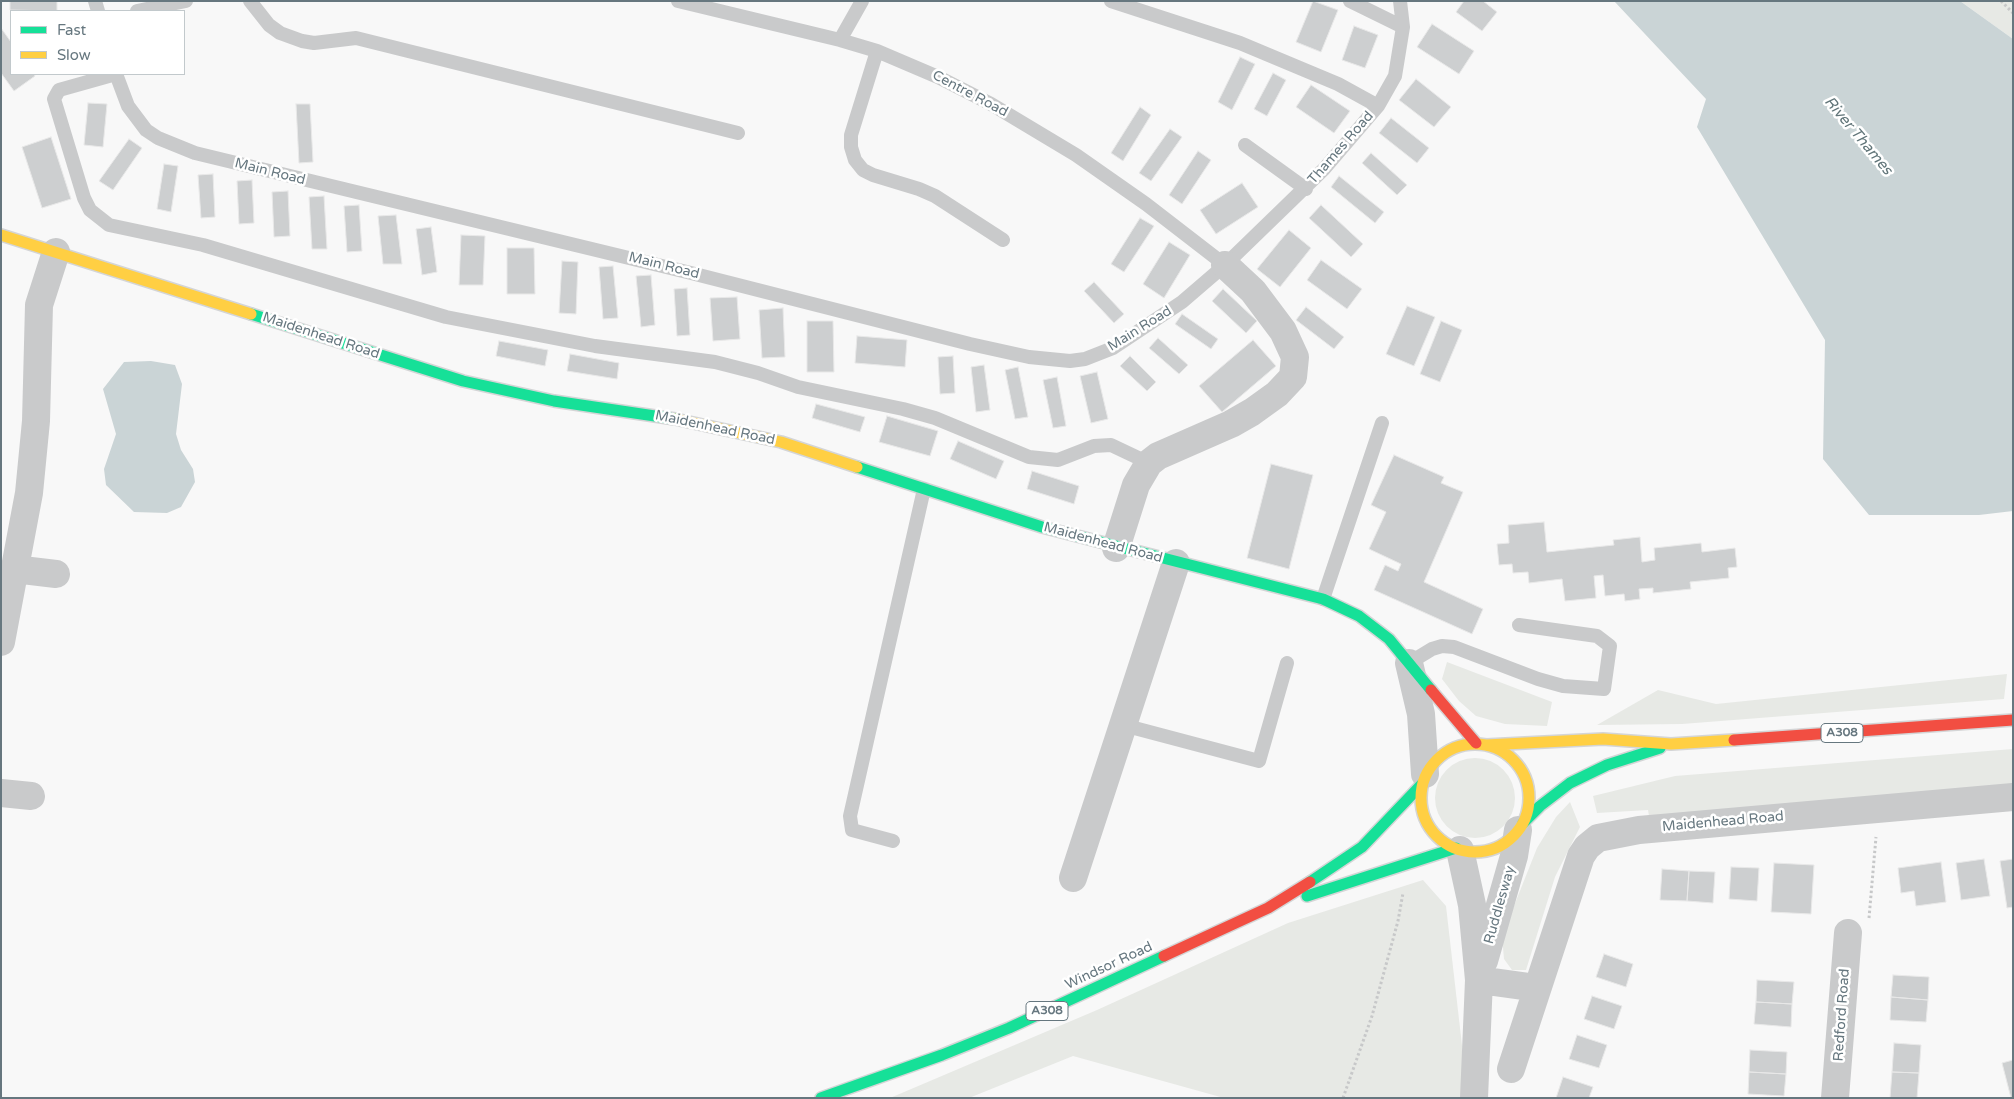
<!DOCTYPE html>
<html>
<head>
<meta charset="utf-8">
<style>
	body { margin:0 }
	#map { position:relative; width:2014px; height:1099px; overflow:hidden; background:#f8f8f8; font-family:"Varela Round",sans-serif }
	canvas { display:block }
	.frame { position:absolute; inset:0; border:2px solid #66777f; pointer-events:none }
	.legend { position:absolute; left:10px; top:10px; width:175px; height:65px; box-sizing:border-box; background:#fff; border:1px solid #c2c9cc; margin:0; padding:6px 9px; list-style:none; font-size:15px; color:#66777f }
	.legend li { display:flex; align-items:center; gap:10px; height:25px }
	.legend b { width:25px; border:1px solid #c2c9cc }
</style>
</head>
<body>
<div id="map">
<canvas width="2014" height="1099"></canvas>
<div class="frame"></div>
<ul class="legend">
<li><b style="height:6px;background:#16e098"></b>Fast</li>
<li><b style="height:6px;background:#ffcf43"></b>Slow</li>
</ul>
</div>
<script>
const c = document.querySelector('canvas').getContext('2d');
c.lineJoin = 'round';
function paint(path, color) {
  c.fillStyle = color;
  c.fill(path, 'evenodd');
}
function shape(rows) {
  const path = new Path2D();
  for (const r of rows) {
    if (r.length === 3) {
      path.moveTo(r[0] + r[2], r[1]);
      path.arc(r[0], r[1], r[2], 0, 2 * Math.PI);
      continue;
    }
    path.moveTo(r[0], r[1]);
    for (let i = 2; i < r.length; i += 2) path.lineTo(r[i], r[i + 1]);
  }
  return path;
}
function strokePath(path, color, width, dash) {
  c.strokeStyle = color;
  c.lineWidth = width;
  c.lineCap = dash ? 'butt' : 'round';
  c.setLineDash(dash || []);
  c.stroke(path);
}
function write(font, color, halo, rows, align = 'center') {
  c.font = font + ' "Varela Round",sans-serif';
  c.lineWidth = 5;
  c.setLineDash([]);
  c.textBaseline = 'middle';
  c.strokeStyle = halo;
  c.fillStyle = color;
  for (const [text, x, y, turn = 0] of rows) {
    c.save();
    c.translate(x, y);
    c.rotate((+turn || 0) * Math.PI / 180);
    c.textAlign = isNaN(turn) ? turn : align;
    if (halo) c.strokeText(text, 0, 0);
    c.fillText(text, 0, 0);
    c.restore();
  }
}
paint(shape([
	[1960,1,2013,1,2013,39],
	[1447,662,1552,702,1547,726,1505,724,1476,716,1459,701,1442,679],
	[2007,674,2004,699,1682,724,1597,725,1658,690,1716,704],
	[2013,749,2013,787,1649,816,1648,810,1597,813,1593,796,1675,776],
	[1475,798,40],
	[1570,802,1580,827,1555,877,1526,970,1512,970,1504,959,1502,936,1537,848,1556,817],
	[1423,880,1446,906,1467,1089,1466,1098,1224,1098,1073,1056,969,1098,890,1098,1097,1010,1288,923]
]), '#e7e9e5');
paint(shape([
	[1614,1,1960,1,2013,39,2013,511,1979,515,1869,515,1823,459,1825,340,1697,127,1706,99],
	[151,361,175,365,182,384,176,434,181,450,193,469,195,482,181,507,167,513,134,512,106,485,104,469,116,434,103,389,124,362]
]), '#cad4d6');
const building = shape([
	[10,1,57,1,57,11,10,10,10,1],
	[1313,1,1338,10,1321,52,1296,42,1313,1],
	[1464,1,1483,1,1497,12,1482,31,1456,12,1464,1],
	[1432,24,1474,51,1459,74,1417,47,1432,24],
	[1354,26,1378,35,1365,68,1342,60,1354,26],
	[1,28,11,42,11,74,34,74,35,76,14,91,1,73,1,28],
	[1240,57,1255,64,1232,110,1218,102,1240,57],
	[1273,73,1286,80,1267,116,1254,109,1273,73],
	[1416,79,1451,107,1434,127,1399,100,1416,79],
	[1311,85,1350,111,1334,133,1296,107,1311,85],
	[88,103,107,104,103,147,84,145,88,103],
	[296,104,310,104,313,162,299,163,296,104],
	[1140,107,1151,115,1123,161,1111,153,1140,107],
	[1391,118,1429,148,1417,163,1379,133,1391,118],
	[1170,129,1182,137,1151,181,1139,173,1170,129],
	[51,137,71,199,42,208,22,147,51,137],
	[129,139,142,148,113,190,99,181,129,139],
	[1198,151,1211,160,1182,204,1169,195,1198,151],
	[1371,153,1407,185,1397,195,1362,163,1371,153],
	[164,164,178,166,171,212,157,209,164,164],
	[213,174,215,217,201,218,198,175,213,174],
	[1339,176,1384,212,1375,223,1331,187,1339,176],
	[252,180,254,223,239,224,237,181,252,180],
	[1242,183,1258,207,1216,234,1200,210,1242,183],
	[288,191,290,236,274,237,272,192,288,191],
	[324,196,327,249,312,249,309,197,324,196],
	[359,205,362,251,347,252,344,206,359,205],
	[1321,205,1363,244,1351,257,1309,218,1321,205],
	[396,215,402,264,383,264,378,216,396,215],
	[1140,218,1154,226,1124,272,1111,264,1140,218],
	[431,227,437,272,422,275,416,229,431,227],
	[1289,230,1311,248,1280,287,1257,269,1289,230],
	[461,235,485,236,483,285,459,285,461,235],
	[1169,242,1190,255,1164,298,1143,284,1169,242],
	[507,248,534,248,535,294,507,294,507,248],
	[1321,260,1362,289,1347,309,1307,280,1321,260],
	[562,261,578,262,576,314,559,313,562,261],
	[613,266,618,318,603,319,599,267,613,266],
	[651,275,655,325,641,327,636,276,651,275],
	[1094,282,1124,314,1114,323,1084,291,1094,282],
	[687,288,690,335,677,336,674,289,687,288],
	[1223,289,1257,321,1246,333,1212,301,1223,289],
	[737,297,740,339,713,341,710,298,737,297],
	[1407,306,1435,317,1414,366,1386,354,1407,306],
	[1306,307,1344,337,1334,349,1296,320,1306,307],
	[783,308,785,357,762,358,759,310,783,308],
	[1182,314,1218,339,1211,349,1175,324,1182,314],
	[807,321,833,321,834,372,807,372,807,321],
	[1441,321,1462,330,1440,382,1420,374,1441,321],
	[857,336,907,340,905,367,855,363,857,336],
	[1158,338,1188,365,1179,374,1149,348,1158,338],
	[1253,340,1276,366,1222,412,1199,386,1253,340],
	[499,341,548,350,545,366,496,356,499,341],
	[570,354,619,363,617,379,567,371,570,354],
	[953,356,955,393,940,394,938,357,953,356],
	[1130,356,1156,382,1147,391,1120,366,1130,356],
	[984,365,990,410,976,412,971,367,984,365],
	[1018,367,1028,417,1015,419,1005,370,1018,367],
	[1097,372,1108,419,1091,423,1080,376,1097,372],
	[1057,377,1066,426,1053,428,1043,380,1057,377],
	[816,404,865,417,860,432,812,418,816,404],
	[887,416,938,431,930,456,879,442,887,416],
	[958,441,1004,461,996,479,950,459,958,441],
	[1394,455,1444,477,1441,483,1463,492,1424,582,1483,609,1472,634,1374,590,1385,565,1398,571,1401,564,1369,549,1386,512,1371,505,1394,455],
	[1271,464,1313,475,1289,569,1247,558,1271,464],
	[1032,471,1079,486,1074,504,1027,489,1032,471],
	[1544,522,1547,552,1614,545,1613,540,1640,537,1642,562,1655,560,1654,548,1701,543,1702,552,1735,548,1737,567,1728,568,1729,578,1690,582,1691,589,1653,593,1653,588,1639,589,1640,599,1625,601,1624,594,1605,596,1603,575,1594,576,1596,598,1565,601,1562,579,1529,583,1528,572,1513,573,1512,564,1499,565,1497,544,1509,543,1508,525,1544,522],
	[1984,859,1990,896,1961,900,1956,863,1984,859],
	[2013,859,2013,907,2007,908,2000,861,2013,859],
	[1941,862,1946,902,1916,906,1914,891,1901,893,1898,868,1941,862],
	[1774,863,1814,865,1811,914,1771,912,1774,863],
	[1731,867,1759,868,1757,901,1729,899,1731,867],
	[1662,869,1689,871,1687,901,1660,900,1662,869],
	[1689,871,1715,872,1713,903,1687,901,1689,871],
	[1604,954,1633,964,1626,987,1596,977,1604,954],
	[1893,975,1929,977,1928,1000,1891,997,1893,975],
	[1757,980,1794,982,1792,1004,1756,1002,1757,980],
	[1592,996,1622,1006,1614,1029,1584,1019,1592,996],
	[1891,997,1928,1000,1926,1022,1890,1020,1891,997],
	[1756,1002,1792,1004,1791,1027,1754,1024,1756,1002],
	[1577,1035,1607,1045,1599,1068,1569,1059,1577,1035],
	[1894,1043,1921,1045,1919,1073,1892,1072,1894,1043],
	[1750,1050,1787,1052,1786,1074,1749,1072,1750,1050],
	[2013,1060,2013,1098,2011,1098,2002,1063,2013,1060],
	[1749,1072,1786,1074,1784,1096,1748,1094,1749,1072],
	[1892,1072,1919,1073,1917,1098,1890,1098,1892,1072],
	[1563,1077,1593,1087,1589,1098,1556,1098,1563,1077]
]);
paint(building, '#cdcfd0');
strokePath(building, '#e8e8e8', 1);
const fast = shape([
	[251,314,463,381,554,401,675,419],
	[857,467,1042,527,1323,599,1359,616,1389,639,1431,690],
	[1523,823,1540,806,1570,783,1607,765,1660,748],
	[1310,882,1362,847,1422,784],
	[1307,896,1456,848],
	[821,1098,942,1055,1009,1028,1164,956]
]);
const slow = shape([
	[1,235,251,314],
	[675,419,781,442,857,467],
	[1475,798,54],
	[1486,745,1603,739,1671,744,1734,740]
]);
const jam = shape([
	[1431,690,1476,743],
	[1734,740,2013,720],
	[1164,956,1268,908,1310,882]
]);
strokePath(fast, '#d4d5d6', 14);
strokePath(slow, '#d4d5d6', 14);
strokePath(jam, '#d4d5d6', 14);
strokePath(shape([
	[2001,1,2013,13],
	[1869,918,1876,837],
	[1343,1098,1372,1016,1398,921,1403,893]
]), '#c7c8c9', 3, [2.5, 2.5]);
strokePath(shape([
	[95,1,98,11],
	[250,1,269,25,280,33,302,41,314,43,356,38,738,133],
	[678,1,840,40,877,51,938,77,991,104,1076,155,1146,204,1225,265],
	[1111,1,1240,43,1338,84,1378,106],
	[1350,1,1403,27],
	[137,11,186,1],
	[840,40,862,1],
	[877,51,851,135,851,147,855,160,863,170,873,175,919,189,935,196,1003,240],
	[116,74,128,106,146,130,158,138,195,153,691,273,970,344,1029,357,1070,361,1085,359,1113,348,1182,302,1225,265,1324,169,1378,106,1395,76,1403,27,1400,1],
	[116,74,59,90,54,99,84,198,90,210,109,225,203,245,446,317,595,346,715,362,758,373,798,387,903,409,935,418,1029,457,1058,460,1094,446,1111,445,1149,463],
	[1245,145,1306,189],
	[1323,599,1382,423],
	[1409,663,1432,649,1442,646,1454,647,1538,679,1563,686,1604,689,1610,646,1597,636,1519,625],
	[1123,725,1259,761,1287,663],
	[893,841,852,830,850,816,924,489]
]), '#c9cacb', 14);
strokePath(shape([
	[1116,548,1136,485,1149,463,1158,456,1231,424,1252,412,1277,394,1293,377,1295,357,1283,331,1253,291,1225,265],
	[14,569,56,574],
	[1,642,29,493,36,421,39,305,56,252],
	[1409,663,1421,714,1425,774],
	[1,793,31,796],
	[1460,850,1472,905,1479,980,1474,1098],
	[1073,878,1176,563],
	[1484,961,1514,856,1518,830],
	[1479,980,1537,988],
	[1511,1069,1581,856,1587,847,1598,838,1639,830,2013,797],
	[1835,1098,1848,933]
]), '#c9cacb', 28);
strokePath(fast, '#16e098', 11);
strokePath(slow, '#ffcf43', 11);
strokePath(jam, '#f24e42', 11);
for (const [x, y, w] of [
	[1842,733,42],
	[1047,1011,42]
]) {
  const box = new Path2D();
  box.roundRect(x - w / 2, y - 9.5, w, 19, 4);
  c.fillStyle = '#fff';
  c.fill(box);
  strokePath(box, '#66777f', 1);
}
write('bold 12px', '#66777f', null, [
	["A308",1842,733],
	["A308",1047,1011]
]);
write('14px', '#66777f', '#fff', [
	["Centre Road",970,94,28],
	["Thames Road",1341,148,-49],
	["Main Road",270,172,14],
	["Main Road",664,266,14],
	["Main Road",1140,329,-32],
	["Maidenhead Road",321,336,18],
	["Maidenhead Road",715,428,12],
	["Maidenhead Road",1103,543,15],
	["Maidenhead Road",1723,822,-5],
	["Ruddlesway",1500,905,-74],
	["Windsor Road",1109,966,-25],
	["Redford Road",1842,1015,-86]
]);
write('italic 15px', '#617579', '#fff', [
	["River Thames",1858,136,50]
]);
</script>
</body>
</html>
